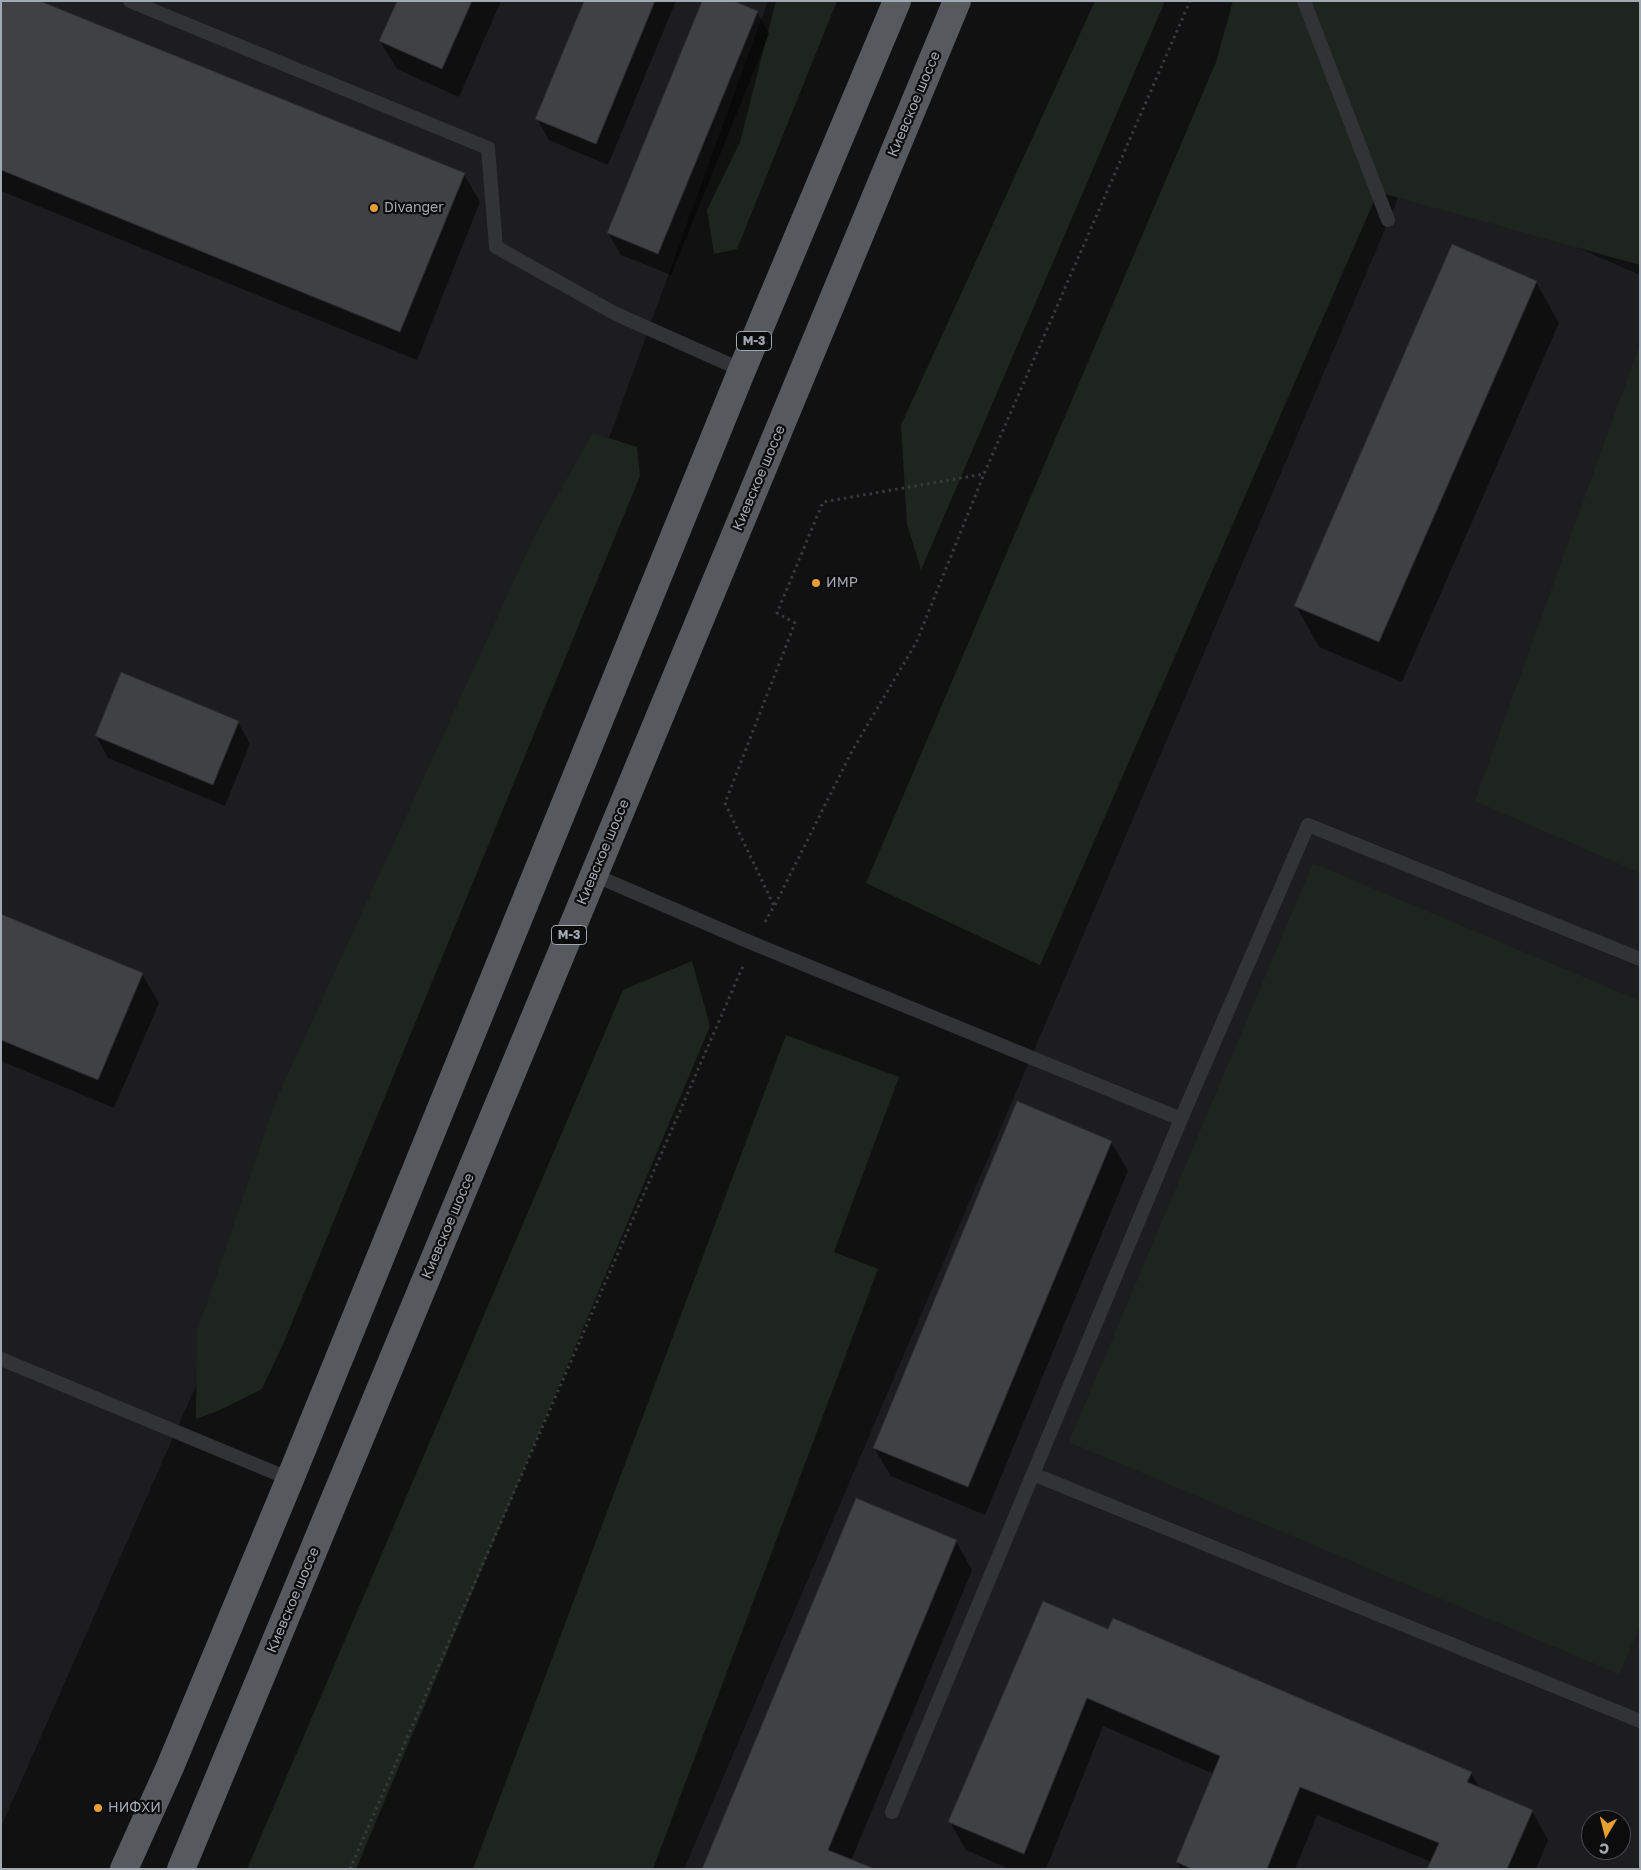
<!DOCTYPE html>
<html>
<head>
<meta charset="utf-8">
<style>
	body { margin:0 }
	#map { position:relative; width:1641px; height:1870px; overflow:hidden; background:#111112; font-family:"Golos Text",sans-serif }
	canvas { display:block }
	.frame { position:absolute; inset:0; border:2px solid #a3a9b3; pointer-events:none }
	.north { position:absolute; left:1581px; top:1810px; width:50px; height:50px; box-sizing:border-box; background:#0c0c0d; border:1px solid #484b4f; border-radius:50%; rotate:188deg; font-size:14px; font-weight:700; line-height:20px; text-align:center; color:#a3a9b3 }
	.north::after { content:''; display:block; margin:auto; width:18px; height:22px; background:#e99e32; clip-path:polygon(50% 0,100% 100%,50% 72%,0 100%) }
</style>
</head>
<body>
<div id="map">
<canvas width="1641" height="1870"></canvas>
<div class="frame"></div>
<div class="north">С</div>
</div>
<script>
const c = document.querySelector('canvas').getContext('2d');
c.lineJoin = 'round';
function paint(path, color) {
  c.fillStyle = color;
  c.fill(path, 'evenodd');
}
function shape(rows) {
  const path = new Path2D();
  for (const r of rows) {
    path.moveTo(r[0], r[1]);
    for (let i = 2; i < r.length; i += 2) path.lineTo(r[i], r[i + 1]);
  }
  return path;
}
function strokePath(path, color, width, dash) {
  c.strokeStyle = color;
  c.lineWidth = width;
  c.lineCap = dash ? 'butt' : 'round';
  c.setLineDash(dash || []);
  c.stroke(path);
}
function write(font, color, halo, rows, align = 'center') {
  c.font = font + ' "Golos Text",sans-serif';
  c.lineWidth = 4.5;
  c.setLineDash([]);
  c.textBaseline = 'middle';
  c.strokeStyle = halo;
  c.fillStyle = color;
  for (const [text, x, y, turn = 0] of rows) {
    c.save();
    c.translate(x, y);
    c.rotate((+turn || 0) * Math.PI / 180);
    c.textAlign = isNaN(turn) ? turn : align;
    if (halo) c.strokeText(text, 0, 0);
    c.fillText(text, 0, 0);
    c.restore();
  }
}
paint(shape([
	[1,1,768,1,584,507,1,1827],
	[1406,172,1640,275,1640,1869,684,1869,1395,206],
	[1591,1820,1621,1820,1621,1850,1591,1850]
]), '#1d1d1f');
paint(shape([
	[776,1,837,1,737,249,714,254,707,210,740,142],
	[1095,1,1165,1,921,570,907,524,901,425],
	[1233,1,1640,1,1640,265,1378,192,1040,965,866,883,1216,62],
	[1640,344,1640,873,1475,801],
	[593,433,637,447,640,476,284,1342,262,1389,220,1410,196,1419,197,1332,277,1098,535,535],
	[1313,863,1640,1001,1640,1626,1619,1674,1069,1442],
	[692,961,710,1026,356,1869,247,1869,623,990],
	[786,1035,899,1077,834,1252,878,1269,653,1869,473,1869]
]), '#1e251e');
paint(shape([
	[1,1,464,174,480,202,417,360,1,191],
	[398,1,501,1,459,97,397,69,380,41],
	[586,1,676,1,608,165,549,140,537,119],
	[757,12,769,34,671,275,621,255,608,233],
	[1536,282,1559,323,1402,682,1319,647,1296,606],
	[238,722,250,744,225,806,108,758,96,736],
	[1,915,142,974,159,1003,114,1108,1,1061],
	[1111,1142,1128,1171,985,1515,891,1476,874,1448],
	[956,1541,972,1570,851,1861,703,1869],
	[1109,1630,1471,1773,1480,1788,1532,1811,1548,1840,1536,1869,1429,1869,1432,1862,1317,1815,1295,1869,1181,1869,1177,1862,1214,1774,1103,1726,1046,1869,1009,1869,966,1850,950,1822]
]), '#0007');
const building = shape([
	[1,1,40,1,465,173,400,332,1,170,1,1],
	[397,1,472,1,442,69,379,41,397,1],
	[584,1,655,1,596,144,535,119,584,1],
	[702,1,734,1,758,11,658,254,607,233,702,1],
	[1452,244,1537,281,1379,642,1294,606,1452,244],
	[121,672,239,721,213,785,95,736,121,672],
	[1,914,143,973,98,1080,1,1040,1,914],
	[1017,1101,1112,1141,968,1487,873,1448,1017,1101],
	[856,1498,957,1540,828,1850,875,1869,702,1869,856,1498],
	[1043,1601,1108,1629,1113,1618,1472,1772,1467,1782,1533,1810,1507,1869,1427,1869,1439,1843,1300,1787,1267,1869,1192,1869,1176,1862,1220,1756,1087,1698,1024,1854,948,1822,1043,1601]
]);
paint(building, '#404145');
strokePath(building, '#2b2b2e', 1);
strokePath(shape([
	[775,905,852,751,916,643,984,474],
	[765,922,774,906,725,803,795,623,777,613,823,502,984,474,1190,1],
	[350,1869,743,966]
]), '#383a3e', 3, [2.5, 4]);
strokePath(shape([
	[130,1,488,148,496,247,616,314,742,370],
	[1304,1,1388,220],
	[594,875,752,943,1181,1119,1308,825,1640,959],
	[1,1359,290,1479],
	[1033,1474,1640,1721],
	[892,1812,1181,1119]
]), '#323337', 14);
strokePath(shape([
	[124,1869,170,1767,290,1479,742,370,897,1],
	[181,1869,957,1]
]), '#565a5f', 28);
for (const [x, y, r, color] of [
	[374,208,5,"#e99e32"],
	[816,583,5,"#e99e32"],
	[98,1808,5,"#e99e32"]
]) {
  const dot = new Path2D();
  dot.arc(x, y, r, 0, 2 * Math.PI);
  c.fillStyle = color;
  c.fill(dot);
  strokePath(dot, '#0c0c0d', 2);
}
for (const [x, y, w] of [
	[754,341,35],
	[569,935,35]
]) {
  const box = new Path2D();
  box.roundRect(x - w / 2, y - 9.5, w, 19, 4);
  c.fillStyle = '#0c0c0d';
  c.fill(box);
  strokePath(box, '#a3a9b3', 1);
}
write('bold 12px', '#a3a9b3', null, [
	["М-3",754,341],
	["М-3",569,935]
]);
write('14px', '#a3a9b3', '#0c0c0d', [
	["Киевское шоссе",914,104,-67],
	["Киевское шоссе",759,478,-67],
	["Киевское шоссе",603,852,-67],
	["Киевское шоссе",448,1226,-67],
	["Киевское шоссе",293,1600,-67]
]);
write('14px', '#a3a9b3', '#0c0c0d', [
	["Divanger",384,208],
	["ИМР",826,583],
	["НИФХИ",108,1808]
], 'left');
</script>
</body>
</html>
